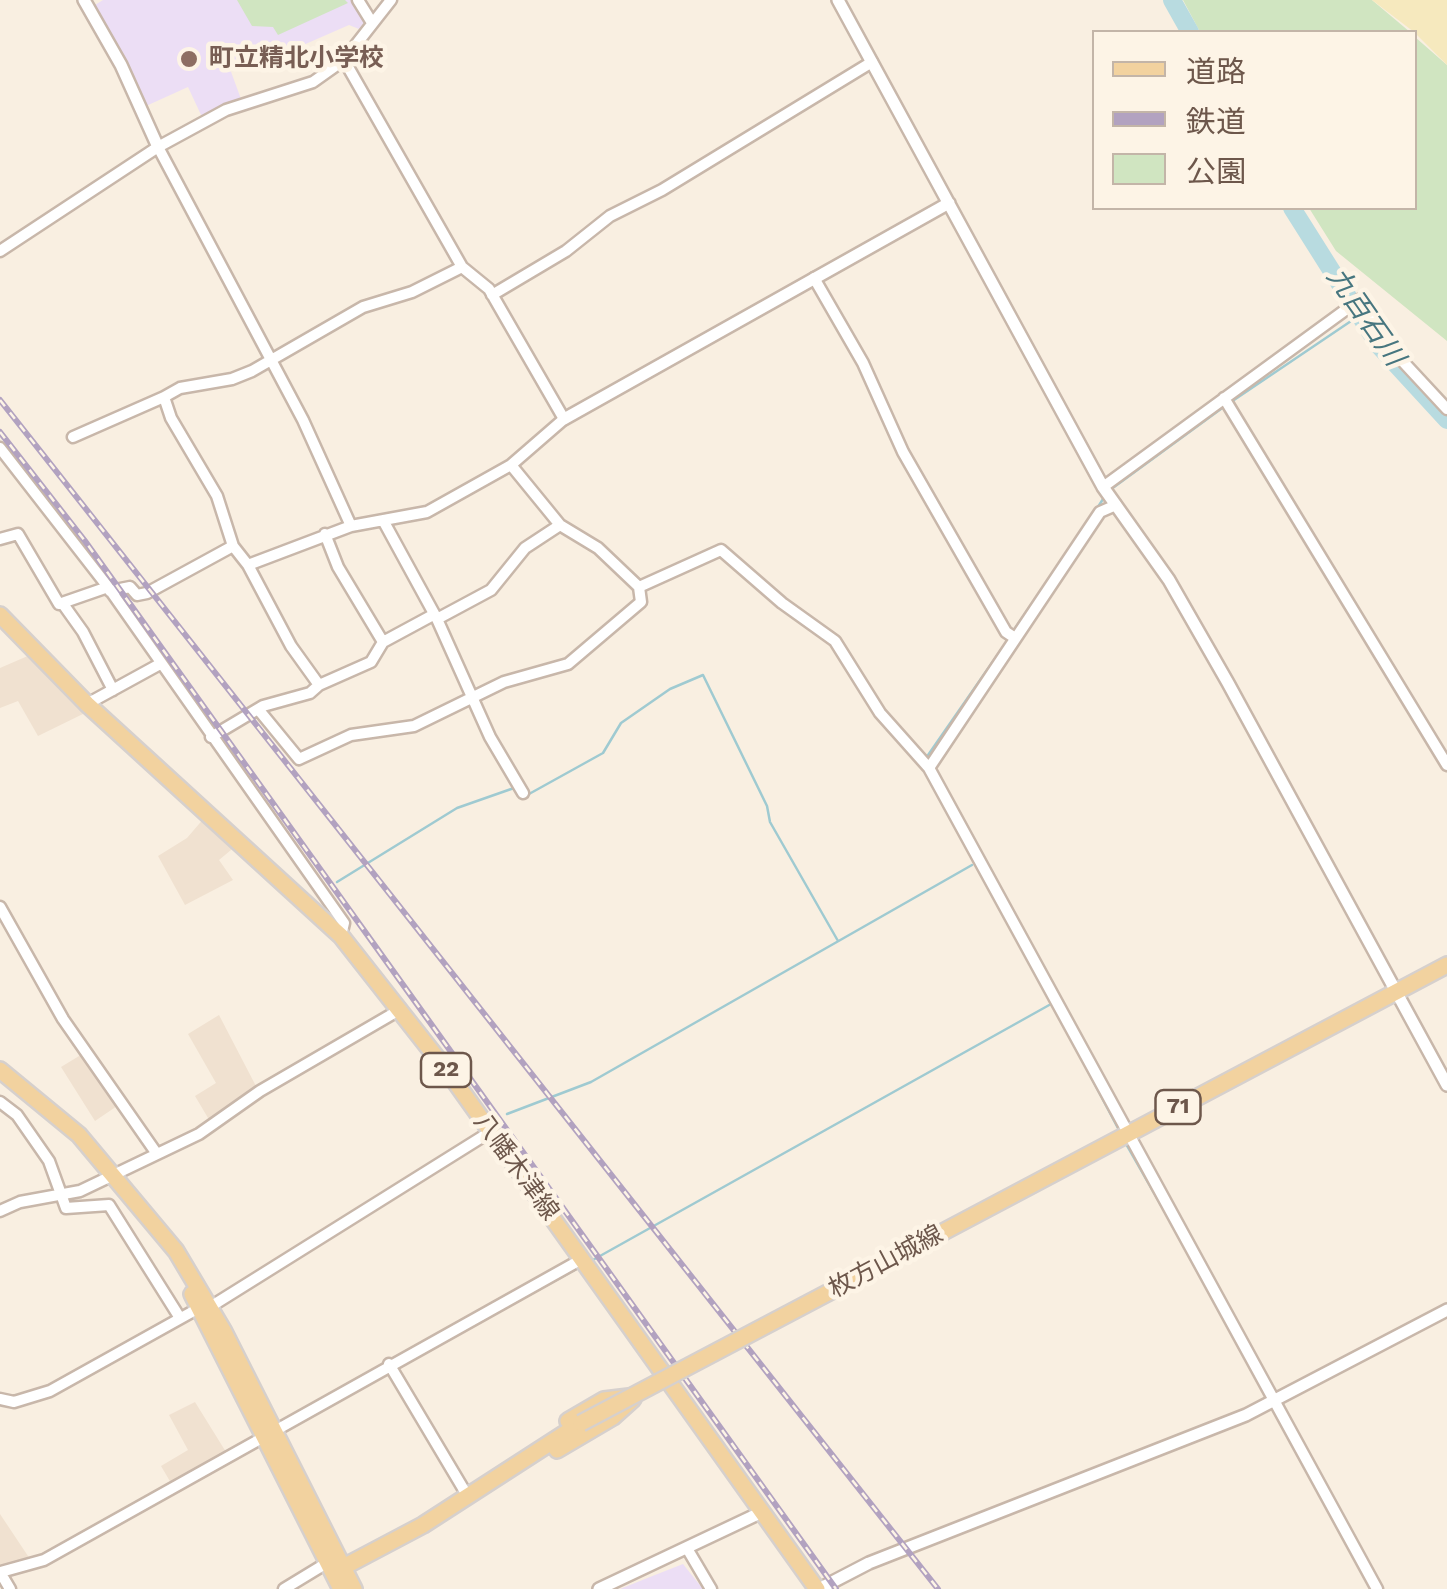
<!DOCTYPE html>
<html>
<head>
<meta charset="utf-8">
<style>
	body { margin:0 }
	#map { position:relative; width:1447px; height:1589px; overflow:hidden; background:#f9efe1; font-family:"Work Sans","Noto Sans JP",sans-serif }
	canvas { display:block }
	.legend { position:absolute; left:1092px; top:30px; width:325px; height:180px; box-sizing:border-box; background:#fdf4e6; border:2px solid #c3b5a8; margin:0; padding:12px 18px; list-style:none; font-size:30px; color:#6d574b }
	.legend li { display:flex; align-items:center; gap:20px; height:50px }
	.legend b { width:50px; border:2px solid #c3b5a8 }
</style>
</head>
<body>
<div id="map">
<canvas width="1447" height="1589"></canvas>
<ul class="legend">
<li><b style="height:12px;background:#f2d29f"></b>道路</li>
<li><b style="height:12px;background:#b2a2c0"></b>鉄道</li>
<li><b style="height:28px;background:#d0e5c1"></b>公園</li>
</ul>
</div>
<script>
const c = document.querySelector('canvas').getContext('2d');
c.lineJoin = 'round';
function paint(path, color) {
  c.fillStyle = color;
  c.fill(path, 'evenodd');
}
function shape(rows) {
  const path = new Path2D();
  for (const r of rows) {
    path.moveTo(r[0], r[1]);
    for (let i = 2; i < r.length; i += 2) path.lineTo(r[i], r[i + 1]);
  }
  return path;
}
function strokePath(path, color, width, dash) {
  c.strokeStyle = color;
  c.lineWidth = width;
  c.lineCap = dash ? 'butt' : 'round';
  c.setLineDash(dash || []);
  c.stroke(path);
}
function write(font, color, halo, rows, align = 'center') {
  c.font = font + ' "Work Sans","Noto Sans JP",sans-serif';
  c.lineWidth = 9;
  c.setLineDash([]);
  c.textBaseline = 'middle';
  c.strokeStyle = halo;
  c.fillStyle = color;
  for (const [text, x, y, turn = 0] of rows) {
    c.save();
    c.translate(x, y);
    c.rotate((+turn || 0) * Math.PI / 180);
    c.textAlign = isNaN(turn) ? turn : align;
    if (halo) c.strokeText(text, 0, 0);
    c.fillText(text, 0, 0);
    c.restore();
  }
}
paint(shape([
	[30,655,87,712,38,736,18,701,0,708,0,668],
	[205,817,237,845,219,860,233,880,185,905,158,856,187,838],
	[219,1015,258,1090,211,1123,195,1096,216,1083,188,1034],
	[84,1053,120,1104,95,1121,61,1067],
	[195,1402,226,1452,171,1483,161,1466,188,1450,169,1415],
	[0,1514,30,1559,0,1568]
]), '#f0e1d0');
paint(shape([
	[103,0,355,0,367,19,359,29,349,25,269,60,256,57,230,69,241,99,202,117,188,87,146,106,95,5],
	[683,1564,703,1589,620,1589,655,1575]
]), '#ecdef5');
paint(shape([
	[237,0,345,0,348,3,278,35,273,27,252,26],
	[1183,0,1372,0,1410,32,1200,32],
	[1415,37,1447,65,1447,341,1336,251,1309,208,1414,208]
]), '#d0e5c1');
paint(shape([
	[1372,0,1447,0,1447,65,1414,32]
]), '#f6e9be');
strokePath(shape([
	[1231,402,1360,315],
	[1110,490,1225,406],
	[1096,510,1105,496],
	[1014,630,1080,533],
	[926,758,1010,637],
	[924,770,1026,956],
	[529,794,603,753,621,723,670,689,703,675,767,806,770,822,838,941],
	[337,882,457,808,514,788],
	[1070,1037,1120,1132],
	[507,1114,591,1082,972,865],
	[1126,1144,1174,1228],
	[591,1261,1051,1004],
	[433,1348,580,1267],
	[1260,1384,1268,1399],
	[1271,1406,1296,1452],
	[107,1531,130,1517]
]), '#9fcad1', 2.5);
strokePath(shape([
	[1172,0,1190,32],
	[1292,208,1379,346,1447,420]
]), '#b8dbe0', 18);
const minor = shape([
	[358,0,371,21],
	[344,60,391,0],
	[158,147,226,110,313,82,344,60,462,267,489,289,564,419,511,465,560,525,598,548,639,587,721,550,782,603,835,641,880,713,929,768,1377,1589],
	[0,251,158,147,303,420,351,526],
	[814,278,863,363,903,452,1006,632,1015,638],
	[492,295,566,251,610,216,662,190,872,62],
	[1224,398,1447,765],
	[73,437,164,397],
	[0,448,108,587,344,923,341,936],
	[1103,487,1359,300,1395,353,1447,409],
	[384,522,437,619,490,737,523,793],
	[325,534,338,567,383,642],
	[0,539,18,534,59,604,108,587],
	[233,546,217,496,171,418,164,397,180,388,232,379,252,371,363,307,412,292,462,267],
	[248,565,291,646,319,685,371,662,383,642,433,615],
	[110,591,130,587,137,595,147,593,233,546,248,565,351,526,427,512,511,465],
	[63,604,83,632,113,690],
	[437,619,491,590,525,548,560,525],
	[87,704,160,664],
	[258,709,299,759,351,735,414,726,504,682,568,664,641,602,639,587],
	[211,737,263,706,310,693,319,685],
	[929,768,1100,512,1116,505],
	[0,907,63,1019,157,1154],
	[0,1102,17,1115,49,1161,66,1208,109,1205,180,1318],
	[0,1211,20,1202,80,1191,199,1134,260,1091,401,1009],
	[210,1307,490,1132],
	[389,1364,464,1490],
	[0,1399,14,1402,50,1391,199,1308],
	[688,1550,711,1589],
	[0,1572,10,1589],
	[1,1572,44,1560,582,1259],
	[284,1589,330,1561]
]);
const tertiary = shape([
	[84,0,121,65,158,147],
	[838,0,1103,487,1169,580,1228,683,1447,1085],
	[564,419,949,203],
	[599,1589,762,1512],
	[819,1589,869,1563,1246,1415,1447,1310]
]);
const primary = shape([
	[0,615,87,704,341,936,451,1076,817,1589],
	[0,1070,79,1135,176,1251,223,1330,354,1589],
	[909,1250,1447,965],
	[192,1294,341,1589],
	[568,1421,604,1400,629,1397],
	[557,1450,613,1417,633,1399],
	[336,1571,423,1525,581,1423]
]);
strokePath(minor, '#c8b7aa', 15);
strokePath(tertiary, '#c8b7aa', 16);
strokePath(primary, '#d6d0cd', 20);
strokePath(minor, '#fff', 10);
strokePath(tertiary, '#fff', 11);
strokePath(primary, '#f2d29f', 15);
const rail = shape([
	[0,400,938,1589],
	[0,432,85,541,836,1589]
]);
strokePath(rail, '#b2a2c0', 6);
strokePath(rail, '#fdf4e6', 2.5, [8]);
const primaryBridge = shape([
	[581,1423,909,1250]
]);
strokePath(primaryBridge, '#d6d0cd', 20, []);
strokePath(primaryBridge, '#f2d29f', 15);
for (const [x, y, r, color] of [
	[189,59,10,"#8d6e63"]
]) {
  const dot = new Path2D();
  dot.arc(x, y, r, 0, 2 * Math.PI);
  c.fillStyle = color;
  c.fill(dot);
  strokePath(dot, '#fdf4e6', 4);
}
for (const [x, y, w] of [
	[446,1070,50],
	[1178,1107,45]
]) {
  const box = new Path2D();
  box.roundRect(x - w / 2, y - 17, w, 34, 8);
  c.fillStyle = '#fdf4e6';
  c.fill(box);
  strokePath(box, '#6d574b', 2.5);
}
write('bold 22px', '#6d574b', null, [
	["22",446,1070],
	["71",1178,1107]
]);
write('bold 25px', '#785e54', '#fdf4e6', [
	["町立精北小学校",209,59]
], 'left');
write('25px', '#6d574b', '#fdf4e6', [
	["八幡木津線",516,1167,54],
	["枚方山城線",886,1262,-28]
]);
write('italic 28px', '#47767f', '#fdf4e6', [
	["九百石川",1365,317,55]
]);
</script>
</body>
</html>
